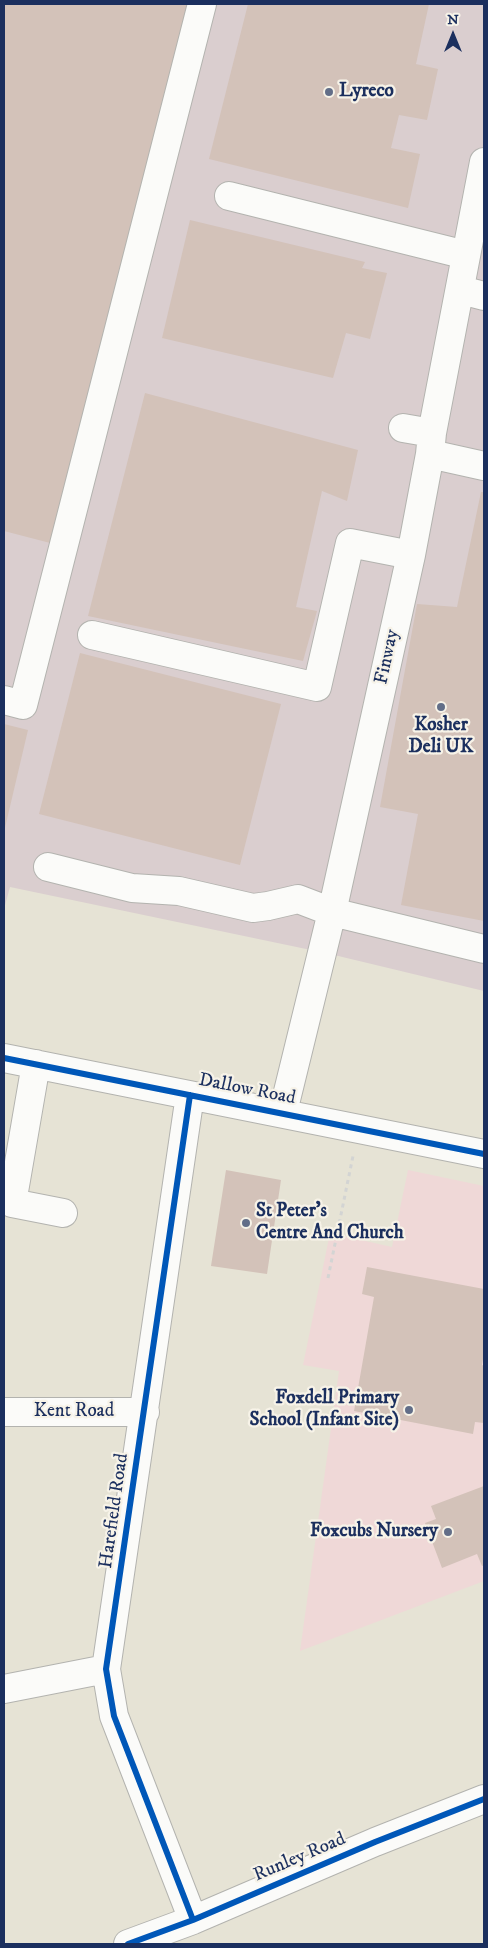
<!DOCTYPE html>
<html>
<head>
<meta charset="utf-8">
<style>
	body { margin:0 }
	#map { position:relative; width:488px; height:1948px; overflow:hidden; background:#e6e3d5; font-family:"IM FELL DW Pica",serif }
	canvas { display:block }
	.frame { position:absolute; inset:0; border:5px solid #1b2f5e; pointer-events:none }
	.north { position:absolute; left:428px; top:10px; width:50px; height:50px; -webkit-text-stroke:4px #f7f3e8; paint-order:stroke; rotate:0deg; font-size:14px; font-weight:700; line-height:20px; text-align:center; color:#1b2f5e }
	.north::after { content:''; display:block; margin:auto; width:18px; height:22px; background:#1b2f5e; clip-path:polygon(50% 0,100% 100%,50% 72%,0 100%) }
</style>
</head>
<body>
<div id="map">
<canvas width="488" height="1948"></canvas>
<div class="frame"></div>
<div class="north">N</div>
</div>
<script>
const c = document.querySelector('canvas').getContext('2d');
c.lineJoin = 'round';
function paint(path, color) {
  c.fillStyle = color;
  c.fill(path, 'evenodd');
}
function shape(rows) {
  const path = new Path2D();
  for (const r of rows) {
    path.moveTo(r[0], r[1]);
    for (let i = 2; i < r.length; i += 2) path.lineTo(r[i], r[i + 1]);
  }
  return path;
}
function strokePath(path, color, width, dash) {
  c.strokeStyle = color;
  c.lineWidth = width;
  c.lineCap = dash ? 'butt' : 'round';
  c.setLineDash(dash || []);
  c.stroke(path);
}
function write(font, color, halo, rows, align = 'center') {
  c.font = font + ' "IM FELL DW Pica",serif';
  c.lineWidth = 4.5;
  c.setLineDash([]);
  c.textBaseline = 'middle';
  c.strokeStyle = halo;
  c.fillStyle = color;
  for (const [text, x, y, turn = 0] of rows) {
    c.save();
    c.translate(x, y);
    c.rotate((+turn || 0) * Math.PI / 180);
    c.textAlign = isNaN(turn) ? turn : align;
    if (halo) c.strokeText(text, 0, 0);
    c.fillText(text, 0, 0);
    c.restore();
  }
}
paint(shape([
	[408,1170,484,1186,484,1581,300,1651,339,1371,303,1365,330,1233,392,1247]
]), '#efd8d7');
paint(shape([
	[4,4,484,4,484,991,330,954,10,887,4,909]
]), '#dacecf');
paint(shape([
	[4,4,191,4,54,544,4,531],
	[248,4,429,4,416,64,438,69,427,120,399,115,391,148,420,154,408,208,209,159],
	[190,220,365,262,362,268,387,273,370,339,346,333,333,378,162,338],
	[145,393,358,450,347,501,322,491,296,607,317,611,303,661,88,616],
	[481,492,484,492,484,921,401,905,418,814,380,807,417,604,457,607],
	[80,653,281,704,240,865,39,814],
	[4,724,28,730,4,832],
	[226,1170,281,1180,267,1274,211,1266],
	[367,1267,484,1289,484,1353,482,1365,484,1366,484,1423,475,1422,473,1434,354,1411,374,1297,362,1294],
	[484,1486,484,1565,482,1566,477,1554,442,1568,425,1523,436,1519,431,1506]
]), '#d3c2b9');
const minor = shape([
	[229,196,466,255],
	[461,290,484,296],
	[403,428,432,433],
	[430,454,484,466],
	[92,635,317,687,350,543,411,555],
	[4,700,23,705,202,4],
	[48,867,132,888,179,891,253,908,268,906,298,899,332,912,484,949],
	[4,1058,484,1154],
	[36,1064,12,1203,63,1213],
	[190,1095,106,1669,114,1716,193,1920],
	[283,1112,332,912,411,555,430,454,432,433,484,162],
	[4,1412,145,1412],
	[4,1689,106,1669],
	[128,1944,193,1920,375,1842,484,1799]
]);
strokePath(minor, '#b3b3af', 30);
strokePath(shape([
	[328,1278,353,1156]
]), '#d3d4d3', 3, [4, 4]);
strokePath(minor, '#fbfbf9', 28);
strokePath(shape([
	[4,1058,484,1154],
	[190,1095,106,1669,114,1716,193,1920],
	[128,1944,193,1920,375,1842,484,1799]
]), '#0057b8', 6);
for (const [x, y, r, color] of [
	[329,92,5,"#626e88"],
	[441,707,5,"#626e88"],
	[246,1223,5,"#626e88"],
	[409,1410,5,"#626e88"],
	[448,1532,5,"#626e88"]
]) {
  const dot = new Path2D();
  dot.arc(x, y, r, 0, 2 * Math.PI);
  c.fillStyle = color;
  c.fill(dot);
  strokePath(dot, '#f7f3e8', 2);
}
write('bold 19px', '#1b2f5e', '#f7f3e8', [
	["Lyreco",339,92],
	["Kosher",441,726,"center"],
	["Deli UK",441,748,"center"],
	["St Peter's",256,1212],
	["Centre And Church",256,1234],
	["Foxdell Primary",399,1399,"right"],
	["School (Infant Site)",399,1421,"right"],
	["Foxcubs Nursery",438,1532,"right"]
], 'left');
write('19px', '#1b2f5e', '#f7f3e8', [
	["Finway",388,657,-78],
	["Dallow Road",247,1090,11],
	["Kent Road",74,1412],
	["Harefield Road",115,1511,-82],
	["Runley Road",300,1858,-23]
]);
</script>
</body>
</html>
